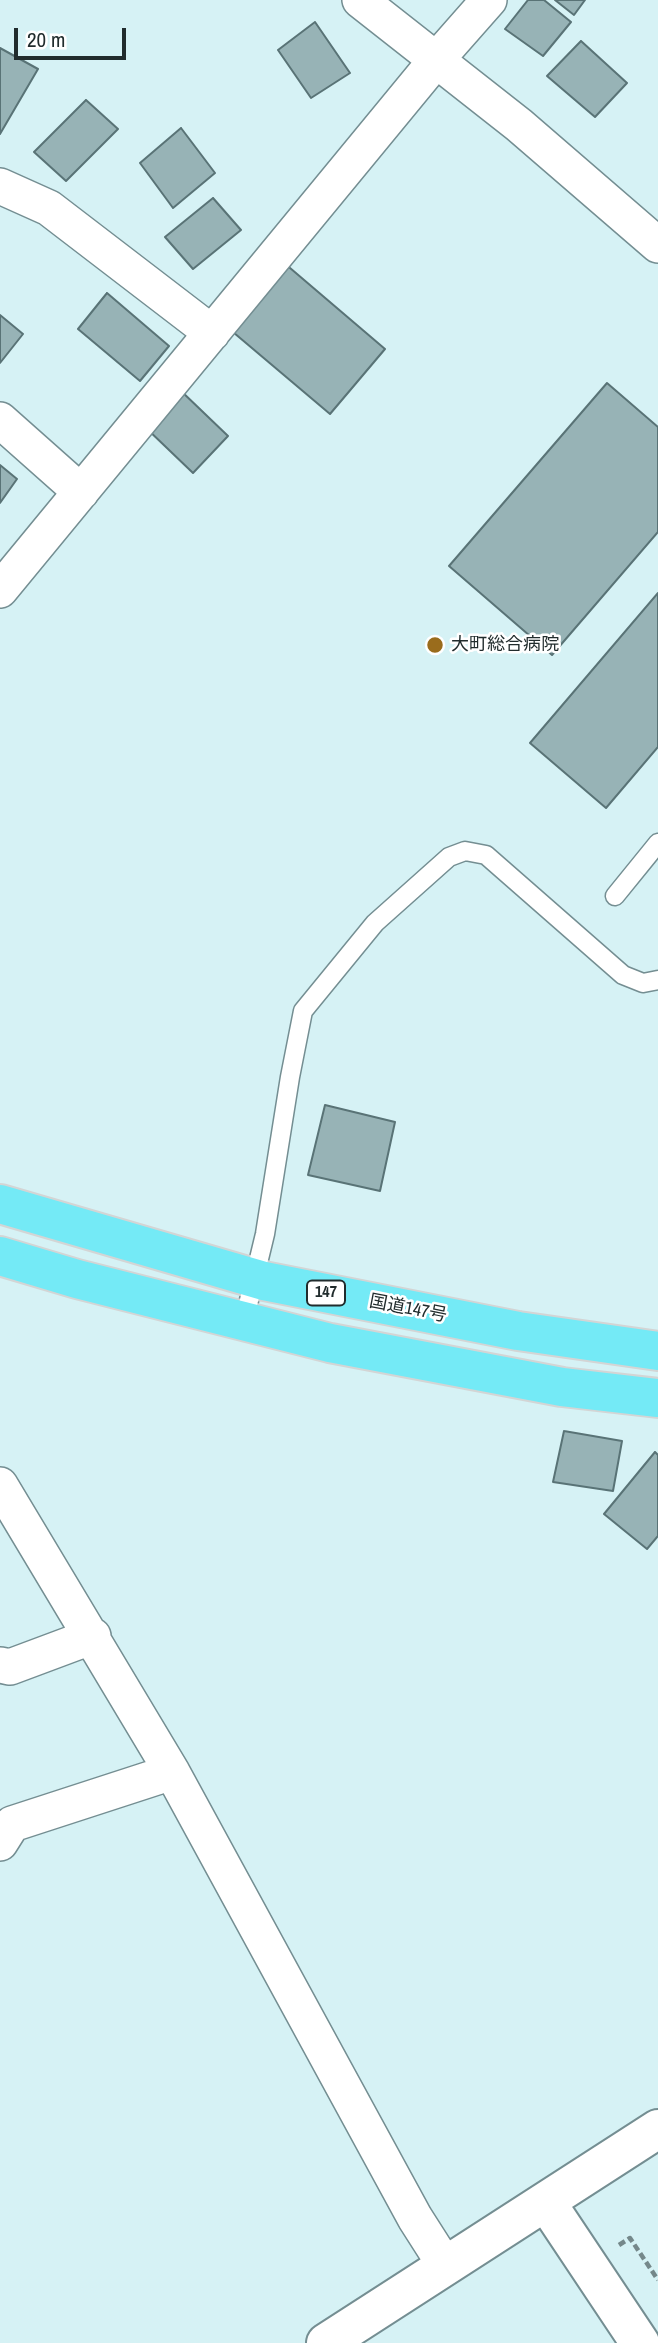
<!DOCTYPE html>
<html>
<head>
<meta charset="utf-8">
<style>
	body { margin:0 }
	#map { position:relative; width:658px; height:2343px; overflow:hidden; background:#d6f2f5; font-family:"Archivo Narrow",sans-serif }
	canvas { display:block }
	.scale { position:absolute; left:14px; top:28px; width:112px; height:32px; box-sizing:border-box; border:4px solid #212c2d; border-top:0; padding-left:9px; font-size:21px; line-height:24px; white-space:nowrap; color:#212c2d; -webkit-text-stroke:5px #fff; paint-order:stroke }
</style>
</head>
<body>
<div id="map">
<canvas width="658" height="2343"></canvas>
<div class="scale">20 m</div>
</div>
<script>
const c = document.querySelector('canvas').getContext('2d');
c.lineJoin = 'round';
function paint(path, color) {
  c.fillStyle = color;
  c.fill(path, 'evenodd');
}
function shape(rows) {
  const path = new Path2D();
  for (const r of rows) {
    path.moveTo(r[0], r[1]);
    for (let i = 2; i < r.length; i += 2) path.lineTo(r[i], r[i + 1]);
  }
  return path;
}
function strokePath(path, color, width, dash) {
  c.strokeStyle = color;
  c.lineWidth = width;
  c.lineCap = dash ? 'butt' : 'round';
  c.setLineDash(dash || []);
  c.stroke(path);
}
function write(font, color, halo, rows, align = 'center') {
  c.font = font + ' "Archivo Narrow","Noto Sans JP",sans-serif';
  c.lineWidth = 5;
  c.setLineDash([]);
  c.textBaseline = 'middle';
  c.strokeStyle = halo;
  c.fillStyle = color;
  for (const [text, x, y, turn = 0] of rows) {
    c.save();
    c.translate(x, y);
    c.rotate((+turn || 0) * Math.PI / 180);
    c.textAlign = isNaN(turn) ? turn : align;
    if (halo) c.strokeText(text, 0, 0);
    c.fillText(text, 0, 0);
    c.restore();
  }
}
const building = shape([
	[528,0,544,0,571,22,543,56,505,29,528,0],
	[555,0,585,0,574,15,555,0],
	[315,22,350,73,311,98,278,50,315,22],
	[581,41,627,83,595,117,547,76,581,41],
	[0,48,38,69,0,134,0,48],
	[86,100,118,129,66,181,34,152,86,100],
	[181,128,215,173,173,208,140,163,181,128],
	[213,198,241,230,193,269,165,237,213,198],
	[283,262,385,349,330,414,227,327,283,262],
	[107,293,169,346,140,381,78,329,107,293],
	[0,315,23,334,0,363,0,315],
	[607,383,658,427,658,532,552,655,449,566,607,383],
	[179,389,228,436,193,473,144,426,179,389],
	[0,465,17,479,0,503,0,465],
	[658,593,658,747,606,808,530,743,658,593],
	[325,1105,395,1122,380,1191,308,1175,325,1105],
	[564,1431,622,1441,613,1491,553,1482,564,1431],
	[655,1452,658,1455,658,1536,647,1549,604,1514,655,1452]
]);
paint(building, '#97b3b6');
strokePath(building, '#597376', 2);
const service = shape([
	[615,896,658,843],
	[244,1321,265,1234,290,1077,303,1011,375,923,449,857,465,851,486,855,623,975,643,983,658,980]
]);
const minor = shape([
	[360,0,519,125,658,245],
	[0,186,49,208,212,333],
	[0,420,81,492],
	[0,590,437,59,489,0],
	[0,1485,172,1772,415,2218,445,2265],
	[0,1665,10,1667,93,1636],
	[0,1843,12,1824,172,1772]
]);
const tertiary = shape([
	[546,2202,640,2343],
	[326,2343,658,2129]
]);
const trunk = shape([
	[0,1204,264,1281,518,1331,658,1351],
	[0,1256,77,1279,330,1343,562,1387,658,1398]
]);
strokePath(service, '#748e92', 21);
strokePath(minor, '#748e92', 38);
strokePath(tertiary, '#748e92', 42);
strokePath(trunk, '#d3d5d5', 42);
strokePath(shape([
	[619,2245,630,2238,658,2280]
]), '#75888a', 4.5, [7, 3.5]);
strokePath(service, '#fff', 18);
strokePath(minor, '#fff', 35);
strokePath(tertiary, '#fff', 38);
strokePath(trunk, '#74eaf6', 38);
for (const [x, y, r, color] of [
	[435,645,9,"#9a6c1c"]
]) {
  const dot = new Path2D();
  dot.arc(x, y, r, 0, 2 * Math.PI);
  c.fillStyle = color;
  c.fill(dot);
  strokePath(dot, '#fff', 2.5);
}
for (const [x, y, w] of [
	[326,1293,38]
]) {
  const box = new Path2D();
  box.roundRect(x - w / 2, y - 12.5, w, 25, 5);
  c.fillStyle = '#fff';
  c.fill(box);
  strokePath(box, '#212c2d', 2);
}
write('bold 16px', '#212c2d', null, [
	["147",326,1293]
]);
write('18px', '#212c2d', '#fff', [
	["大町総合病院",451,645]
], 'left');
write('18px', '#212c2d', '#fff', [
	["国道147号",408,1309,11]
]);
</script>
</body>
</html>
